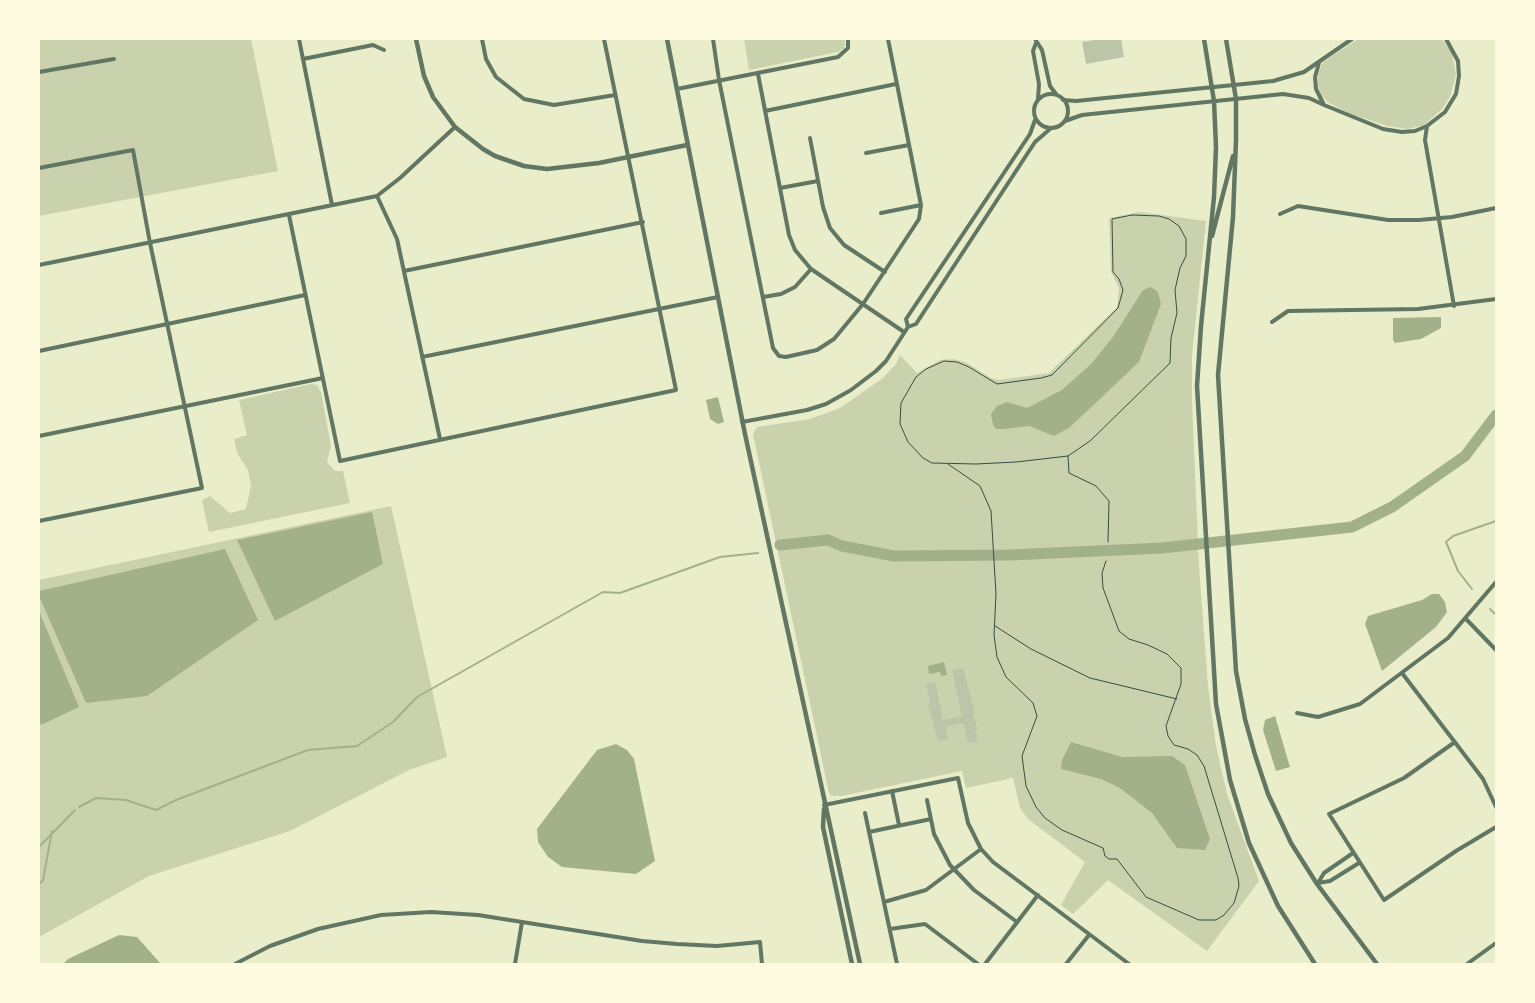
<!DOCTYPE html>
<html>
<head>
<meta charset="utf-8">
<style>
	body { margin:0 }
	#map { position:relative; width:1535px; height:1003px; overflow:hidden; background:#e9edc9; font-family:"PT Sans Narrow",sans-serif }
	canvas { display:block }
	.frame { position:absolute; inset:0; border:40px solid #fefae0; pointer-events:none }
</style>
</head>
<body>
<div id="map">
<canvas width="1535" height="1003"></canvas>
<div class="frame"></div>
</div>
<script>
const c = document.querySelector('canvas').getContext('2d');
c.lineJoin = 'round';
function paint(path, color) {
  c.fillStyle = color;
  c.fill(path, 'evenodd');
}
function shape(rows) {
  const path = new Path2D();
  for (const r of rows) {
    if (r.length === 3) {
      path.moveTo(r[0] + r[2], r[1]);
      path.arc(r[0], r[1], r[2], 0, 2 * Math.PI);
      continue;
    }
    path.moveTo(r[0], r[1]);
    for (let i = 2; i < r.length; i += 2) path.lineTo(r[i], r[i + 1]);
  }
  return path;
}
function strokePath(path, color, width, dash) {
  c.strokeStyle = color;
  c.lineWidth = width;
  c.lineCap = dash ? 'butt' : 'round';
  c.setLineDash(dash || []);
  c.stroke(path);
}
paint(shape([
	[39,39,251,39,278,171,39,216],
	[744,39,845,39,845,41,844,48,838,52,749,70],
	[1358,39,1442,39,1452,53,1456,75,1450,97,1442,109,1424,125,1408,129,1387,126,1349,113,1329,103,1321,95,1318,86,1318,74,1323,62],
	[1140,212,1206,221,1192,355,1192,401,1199,567,1208,686,1216,746,1227,794,1259,881,1207,951,1108,880,1073,914,1061,905,1085,862,1028,819,1020,808,1013,778,966,788,962,771,841,796,832,796,829,793,753,434,757,427,810,419,840,408,883,378,896,364,900,355,917,373,940,360,953,359,965,362,991,378,999,380,1049,373,1117,307,1119,288,1111,272,1109,218],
	[311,384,317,385,321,392,331,446,327,462,335,471,343,471,350,503,209,532,202,500,210,496,230,513,246,509,251,486,248,470,237,453,234,439,247,435,239,400],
	[391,506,447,757,409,770,290,831,149,876,39,937,39,580]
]), '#cad2ad');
paint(shape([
	[1151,287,1158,292,1161,304,1139,362,1069,428,1054,436,1029,426,1005,429,996,429,993,425,991,414,997,406,1007,402,1027,408,1062,390,1091,364,1113,337,1143,290],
	[1441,317,1441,328,1421,339,1395,343,1393,340,1393,318],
	[718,397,724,422,718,424,710,419,706,400],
	[372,512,383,564,275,621,237,540],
	[225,549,258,620,147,696,86,703,39,596,39,591],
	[1432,594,1439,594,1445,602,1447,612,1436,627,1382,671,1365,624,1368,616,1422,600],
	[39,611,79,707,41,725,39,719],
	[944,662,947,675,941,676,940,672,929,674,928,666],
	[1275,716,1290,767,1276,771,1263,730,1265,720],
	[1071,742,1122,757,1172,756,1185,765,1210,839,1205,850,1177,848,1152,813,1120,788,1101,779,1061,769,1062,760],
	[616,744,627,750,634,759,655,861,636,874,562,867,548,857,538,842,537,829,597,750],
	[119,935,137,937,161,964,63,964,68,959]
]), '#a3b18a');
strokePath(shape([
	[1472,589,1458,571,1446,542,1453,536,1496,521],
	[1490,609,1496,615],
	[79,807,96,798,126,800,156,810,176,800,308,750,357,746,393,722,417,697,603,592,620,593,720,557,758,553],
	[39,847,75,810],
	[39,884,43,880,52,831]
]), '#a3b18a', 2);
strokePath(shape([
	[780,545,828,540,842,546,894,556,1010,555,1162,548,1352,527,1392,507,1465,456,1496,415]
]), '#a3b18a', 11);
paint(shape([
	[1101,39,1121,39,1124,57,1086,64,1082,42],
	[963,668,975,713,972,713,978,730,975,730,978,741,968,743,963,723,945,727,948,739,938,741,928,704,930,704,926,684,935,682,943,720,962,716,952,671]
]), '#bcc5a7');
strokePath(shape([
	[1132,215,1159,216,1169,219,1179,226,1186,239,1186,256,1180,268,1175,290,1177,313,1171,338,1170,363,1090,441,1068,456,1016,462,976,464,932,463,923,458,908,442,900,424,901,403,916,377,926,369,944,361,957,362,969,367,997,384,1041,378,1052,375,1118,308,1123,290,1119,279,1113,272,1112,219,1132,215],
	[1068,456,1069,473,1096,486,1109,501,1108,542],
	[948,464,980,486,991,511,996,594,994,635,997,657,1006,677,1033,703,1037,716,1022,756,1026,786,1036,807,1045,818,1062,830,1103,848,1105,856,1109,859,1117,859,1146,897,1199,920,1216,920,1224,915,1234,903,1239,886,1238,878,1204,766,1197,755,1188,749,1174,745,1168,736,1166,726,1181,684,1181,668,1167,654,1148,645,1129,639,1119,631,1103,588,1102,573,1106,561],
	[995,626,1031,649,1090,678,1177,699]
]), '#344e41', 1);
strokePath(shape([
	[299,39,332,205],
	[482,39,486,59,496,77,524,99,554,105,615,95],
	[713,39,719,80,773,348,779,356,786,357,817,350,834,339,863,304,919,219,921,205,888,39],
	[1035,39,1042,50,1050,86,1056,94],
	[1036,43,1033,51,1039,84,1038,99],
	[303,59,373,45,384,50],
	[1319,63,1315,77,1316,89,1324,105,1383,129,1402,132,1415,131,1427,126,1445,112,1456,94,1459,76,1458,61,1446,39],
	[39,72,114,59],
	[758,74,789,235,795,250,811,269,904,332],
	[677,89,838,57,848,48,848,39],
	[1051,111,17],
	[1063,100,1076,101,1273,81,1304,72,1352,39],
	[765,111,896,84],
	[1065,121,1082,115,1283,94,1309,98,1324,105],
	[1427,126,1425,140,1454,306],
	[810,138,823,207,830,228,844,245,885,272],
	[866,153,909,145],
	[39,168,133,150,150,243,202,488,39,521],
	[780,188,818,181],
	[377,196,397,239,440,439],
	[881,213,921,205],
	[1280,214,1298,206,1388,220,1419,220,1452,217,1496,208],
	[289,215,340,461,676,390,604,39],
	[39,265,377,196,400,178,455,127],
	[404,271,643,222],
	[763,297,781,294,795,287,811,269],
	[1272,322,1288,311,1418,309,1496,299],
	[908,327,906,319,1030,134,1035,120],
	[39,351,305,295],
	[422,357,718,297],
	[742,422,807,410,826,404,851,390,876,371,886,361,908,327,916,324,1035,142,1050,129],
	[39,436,323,378],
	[1466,619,1496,650],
	[1402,673,1483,779,1496,807],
	[1297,713,1318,717,1360,704,1448,638,1496,582],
	[1455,742,1404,778,1329,814,1384,900,1456,851,1496,827],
	[892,791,899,825],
	[927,800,934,834,950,865,974,890,1017,922],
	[824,805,958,778,968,823,981,849,993,862,1129,964],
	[865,813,897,964],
	[869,832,931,819],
	[1318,883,1324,873,1353,853],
	[1318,883,1330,881,1359,863],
	[884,902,926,890,981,849],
	[890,929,925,924,978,964],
	[235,964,270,946,318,929,381,915,431,912,478,915,642,941,677,944,717,946,760,942,762,964],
	[515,964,522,922],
	[985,964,1038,895],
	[1066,964,1089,935],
	[1467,964,1496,943]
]), '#617663', 4);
strokePath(shape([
	[416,39,424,76,433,97,455,127,483,149,495,156,524,166,547,169,599,163,687,145],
	[667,39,745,434,860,964],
	[1204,39,1214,101,1216,147,1214,197,1201,326,1197,386,1216,704,1230,780,1249,843,1278,906,1315,964],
	[1226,39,1236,99,1236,140,1233,217,1218,375,1236,671,1245,719,1255,755,1268,794,1291,843,1317,884,1377,964],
	[1212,236,1233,156],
	[824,809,823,827,852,964]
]), '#617663', 4.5);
</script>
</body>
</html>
